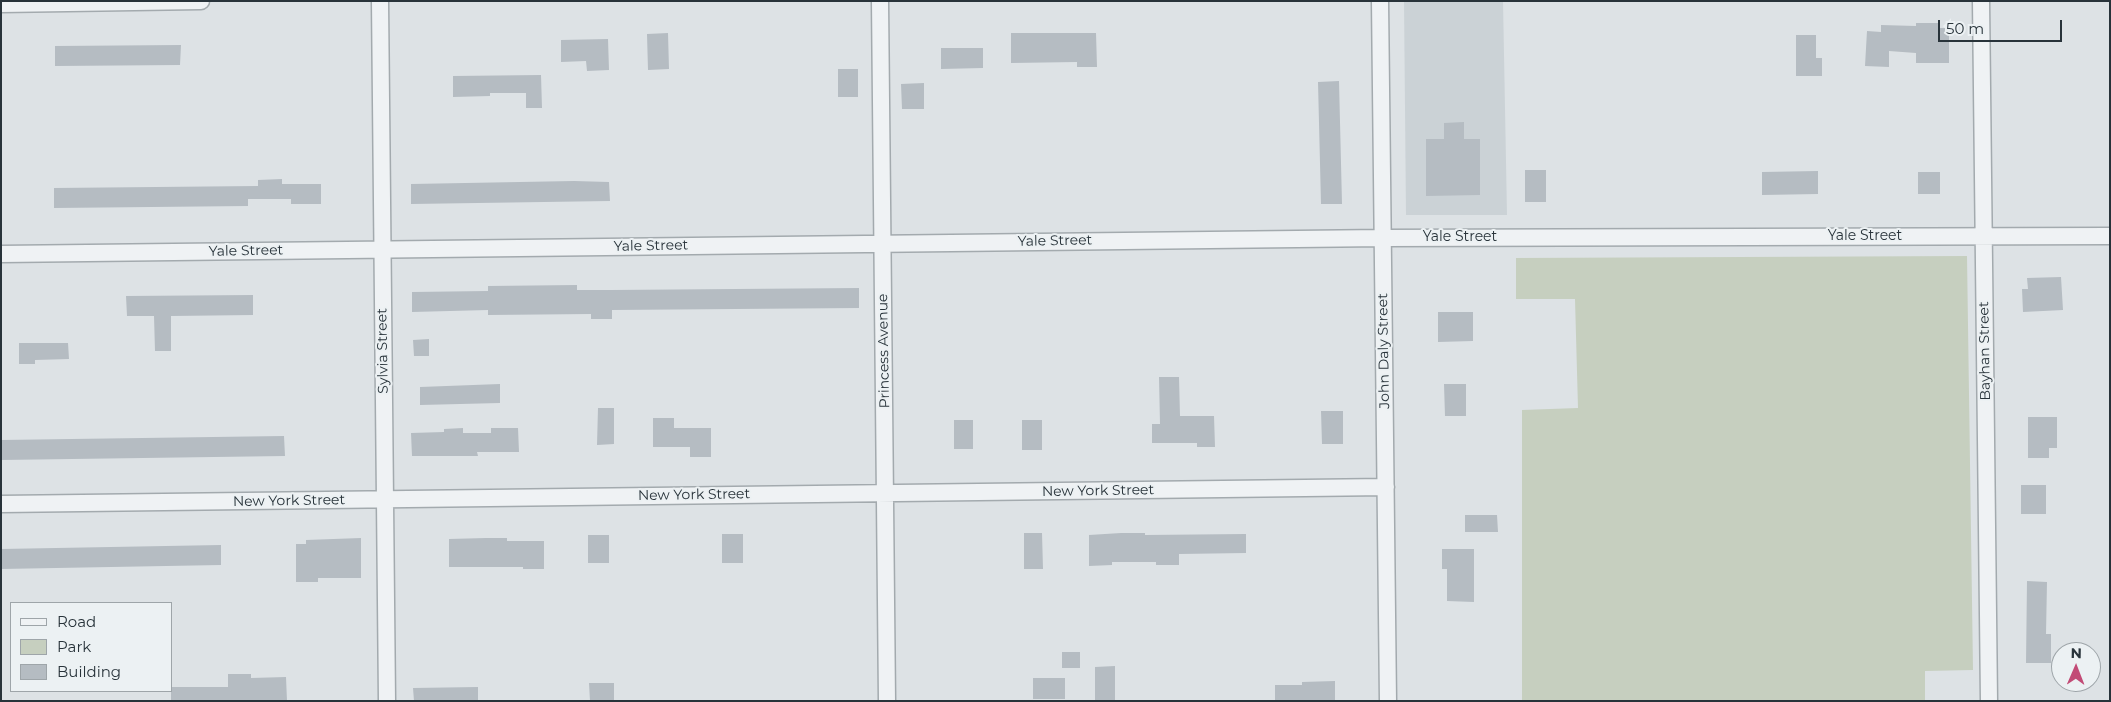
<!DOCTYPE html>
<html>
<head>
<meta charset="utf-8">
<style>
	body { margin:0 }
	#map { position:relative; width:2111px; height:702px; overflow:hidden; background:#dde2e5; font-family:Montserrat,sans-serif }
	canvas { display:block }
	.frame { position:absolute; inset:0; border:2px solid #28333a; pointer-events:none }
	.legend { position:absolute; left:10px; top:602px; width:162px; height:90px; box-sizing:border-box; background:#ecf1f3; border:1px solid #9ea5a9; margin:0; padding:6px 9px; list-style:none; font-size:15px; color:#28333a }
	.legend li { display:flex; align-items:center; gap:10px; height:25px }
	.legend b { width:25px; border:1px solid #9ea5a9 }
	.north { position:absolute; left:2051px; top:642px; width:50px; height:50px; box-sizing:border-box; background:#ecf1f3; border:1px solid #9ea5a9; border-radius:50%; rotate:1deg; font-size:14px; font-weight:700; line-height:20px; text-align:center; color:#28333a }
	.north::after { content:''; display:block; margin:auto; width:18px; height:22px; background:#c24b76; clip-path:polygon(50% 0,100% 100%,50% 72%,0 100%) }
	.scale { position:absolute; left:1938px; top:20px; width:124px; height:22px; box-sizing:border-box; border:2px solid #28333a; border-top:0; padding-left:6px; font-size:15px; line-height:18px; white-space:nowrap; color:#28333a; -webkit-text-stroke:4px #ecf1f3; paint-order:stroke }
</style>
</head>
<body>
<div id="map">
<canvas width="2111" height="702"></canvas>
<div class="frame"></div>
<ul class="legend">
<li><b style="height:6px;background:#eff2f4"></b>Road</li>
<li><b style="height:14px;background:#c6cfbf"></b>Park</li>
<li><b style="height:14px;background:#b5bcc2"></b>Building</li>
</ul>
<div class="north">N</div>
<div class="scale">50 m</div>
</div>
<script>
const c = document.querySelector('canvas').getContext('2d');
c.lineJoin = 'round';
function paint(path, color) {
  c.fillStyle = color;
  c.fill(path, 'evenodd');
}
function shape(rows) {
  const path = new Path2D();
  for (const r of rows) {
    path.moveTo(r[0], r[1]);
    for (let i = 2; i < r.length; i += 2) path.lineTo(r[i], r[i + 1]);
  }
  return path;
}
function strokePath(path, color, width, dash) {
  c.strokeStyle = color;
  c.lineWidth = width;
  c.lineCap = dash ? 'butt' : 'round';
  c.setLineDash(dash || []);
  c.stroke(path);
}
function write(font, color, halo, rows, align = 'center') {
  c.font = font + ' Montserrat,sans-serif';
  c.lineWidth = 4;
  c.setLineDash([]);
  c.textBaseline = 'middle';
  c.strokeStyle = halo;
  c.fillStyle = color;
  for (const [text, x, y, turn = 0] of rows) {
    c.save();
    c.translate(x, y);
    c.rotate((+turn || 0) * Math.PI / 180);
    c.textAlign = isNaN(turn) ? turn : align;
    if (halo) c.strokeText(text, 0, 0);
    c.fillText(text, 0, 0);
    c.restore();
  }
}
paint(shape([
	[1404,1,1503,1,1507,215,1406,215]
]), '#cbd2d6');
paint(shape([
	[1967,256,1973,670,1925,671,1925,701,1522,701,1522,410,1578,408,1575,299,1516,299,1516,258]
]), '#c6cfbf');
paint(shape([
	[1916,23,1938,23,1938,28,1949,28,1949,63,1916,63,1916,53,1889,51,1889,67,1865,66,1867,31,1881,32,1881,25,1916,26],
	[668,33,669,69,648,70,647,34],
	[1011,33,1096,33,1097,67,1077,67,1077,62,1011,63],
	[1796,35,1816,35,1816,58,1822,58,1822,76,1796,76],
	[608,39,609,70,587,71,586,61,561,62,561,40],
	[181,45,180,65,55,66,55,46],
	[941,48,983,48,983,68,941,69],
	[838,69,858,69,858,97,838,97],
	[541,75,542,108,526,108,526,93,490,93,490,96,453,97,453,76],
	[1339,81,1342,204,1321,204,1318,82],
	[924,83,924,109,902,109,901,84],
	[1464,122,1464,139,1480,139,1480,195,1426,196,1426,139,1444,139,1444,123],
	[1525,170,1546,170,1546,202,1525,202],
	[1818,171,1818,194,1762,195,1762,172],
	[1918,172,1940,172,1940,194,1918,194],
	[282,179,282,184,321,184,321,204,291,204,291,199,248,199,248,206,54,208,54,188,258,186,258,180],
	[574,181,609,182,610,201,411,204,411,184],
	[2061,277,2063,310,2023,312,2022,289,2028,289,2027,278],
	[577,285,577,290,612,290,859,288,859,308,612,310,612,319,591,319,591,314,488,315,488,310,412,312,412,292,488,291,488,286],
	[253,295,253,315,171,316,171,351,155,351,154,316,127,316,126,296],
	[1438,312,1473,312,1473,341,1438,342],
	[429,339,429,356,414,356,413,340],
	[19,343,68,343,69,359,35,360,35,364,19,364],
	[1159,377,1179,377,1180,416,1214,416,1215,447,1197,447,1197,443,1152,443,1152,424,1160,424],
	[500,384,500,403,420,405,420,387],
	[1444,384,1466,384,1466,416,1445,416],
	[598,408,614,408,614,444,597,445],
	[1321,411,1343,411,1343,444,1322,444],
	[2028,417,2057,417,2057,448,2049,448,2049,458,2028,458],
	[653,418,674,418,674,428,711,428,711,457,690,457,690,447,653,447],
	[954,420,973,420,973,449,954,449],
	[1022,420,1042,420,1042,450,1022,450],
	[463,428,463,433,491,433,491,428,518,428,519,452,477,452,478,456,412,456,411,433,444,432,444,429],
	[284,436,285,456,1,460,1,440],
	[2021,485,2046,485,2046,514,2021,514],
	[1465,515,1497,515,1498,532,1465,532],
	[1024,533,1042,533,1043,569,1024,569],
	[1121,533,1145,533,1145,535,1246,534,1246,553,1179,554,1179,565,1156,565,1156,562,1112,562,1112,565,1089,566,1089,535],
	[722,534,743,534,743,563,722,563],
	[588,535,609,535,609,563,588,563],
	[361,538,361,578,318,578,318,582,296,582,296,544,306,544,306,540],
	[486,538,507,538,507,541,544,541,544,569,523,569,523,567,449,567,449,539],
	[221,545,221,565,1,569,1,549],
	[1442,549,1474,549,1474,602,1447,601,1447,569,1442,569],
	[2027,581,2047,582,2046,634,2051,634,2051,663,2026,663],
	[1062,652,1080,652,1080,668,1062,668],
	[1115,666,1115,701,1095,701,1095,667],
	[228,674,251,674,251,678,286,677,287,701,171,701,171,687,228,687],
	[1033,678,1065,678,1065,699,1033,699],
	[1335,681,1335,701,1275,701,1275,685,1302,685,1302,682],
	[589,683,614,683,614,701,590,701],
	[478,687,478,701,414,701,413,688]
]), '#b5bcc2');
const street = shape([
	[380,1,387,701],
	[880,1,887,701],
	[1380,1,1388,701],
	[1981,1,1989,701],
	[1,4,201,1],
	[1,254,1383,238,2110,236],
	[1,504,1386,487]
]);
strokePath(street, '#a3aaae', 19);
strokePath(street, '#eff2f4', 16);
write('14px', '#28333a', '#ecf1f3', [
	["Yale Street",1865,236],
	["Yale Street",1460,237],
	["Yale Street",1055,241,-1],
	["Yale Street",651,246,-1],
	["Yale Street",246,251,-1],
	["Sylvia Street",383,351,-91],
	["Princess Avenue",884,351,-91],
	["John Daly Street",1384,351,-91],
	["Bayhan Street",1985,351,-91],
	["New York Street",1098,491,-1],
	["New York Street",694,495,-1],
	["New York Street",289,501,-1]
]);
</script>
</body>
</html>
